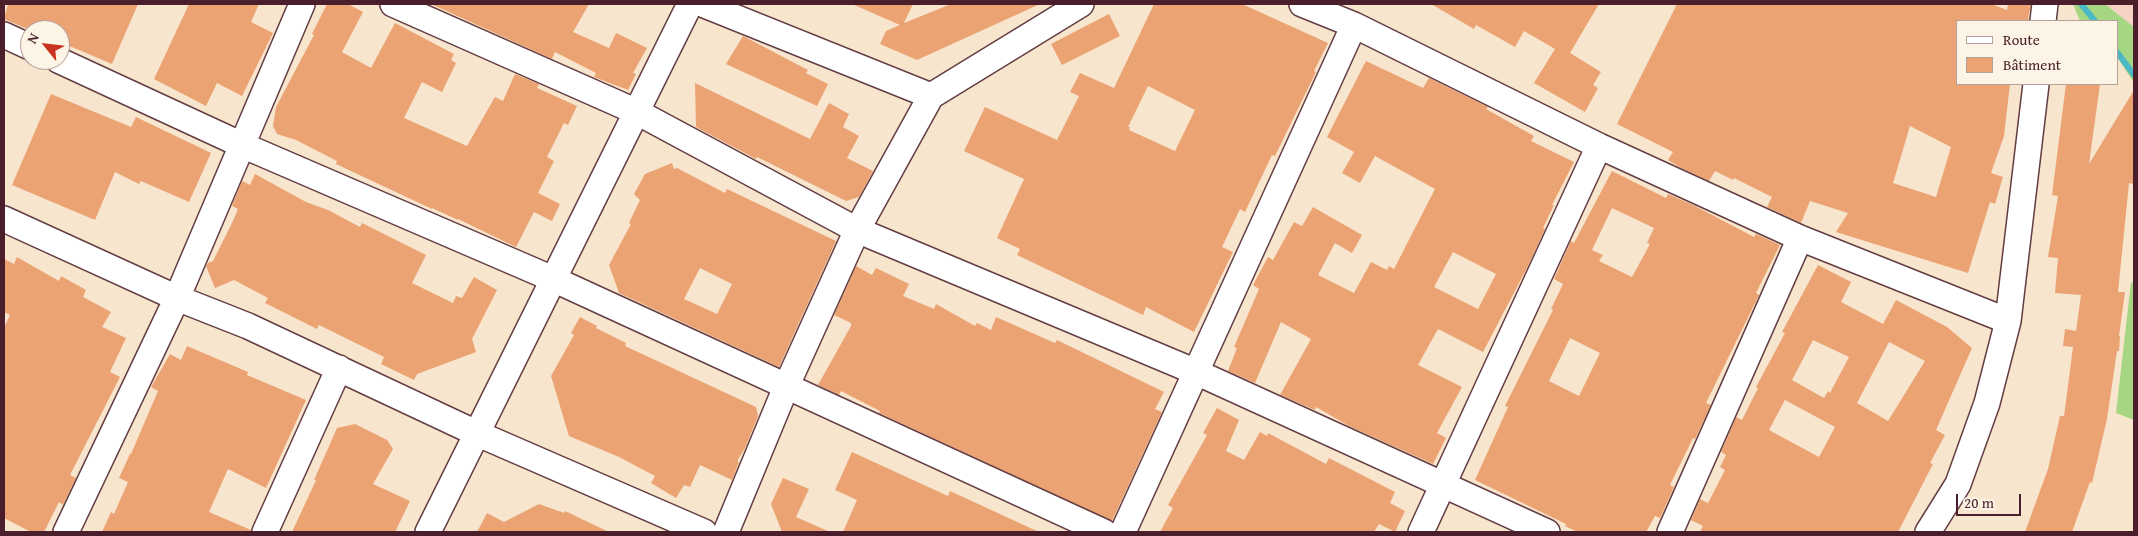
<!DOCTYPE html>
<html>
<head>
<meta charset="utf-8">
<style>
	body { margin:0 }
	#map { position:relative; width:2138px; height:536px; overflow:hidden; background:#f7e5cd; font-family:"Gentium Book Plus",serif }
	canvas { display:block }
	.frame { position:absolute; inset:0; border:5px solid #4a1f2b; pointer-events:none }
	.legend { position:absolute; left:1956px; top:20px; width:162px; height:65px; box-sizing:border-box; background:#fcf5e5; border:1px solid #b59f9b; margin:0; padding:6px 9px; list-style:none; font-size:15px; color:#4a1f2b }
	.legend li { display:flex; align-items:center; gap:10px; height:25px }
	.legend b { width:25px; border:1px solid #b59f9b }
	.north { position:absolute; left:20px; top:20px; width:50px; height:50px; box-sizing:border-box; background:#fcf5e5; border:1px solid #b59f9b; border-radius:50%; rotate:299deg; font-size:14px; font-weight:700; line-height:20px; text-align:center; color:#4a1f2b }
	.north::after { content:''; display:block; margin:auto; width:18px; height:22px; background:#c8321e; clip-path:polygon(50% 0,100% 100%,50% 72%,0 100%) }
	.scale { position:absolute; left:1956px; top:494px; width:65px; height:22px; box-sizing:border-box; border:2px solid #4a1f2b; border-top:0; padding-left:6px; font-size:15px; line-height:18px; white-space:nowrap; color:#4a1f2b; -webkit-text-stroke:4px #fcf5e5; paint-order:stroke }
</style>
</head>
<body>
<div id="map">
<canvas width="2138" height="536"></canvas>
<div class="frame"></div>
<ul class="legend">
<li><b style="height:6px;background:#fff"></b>Route</li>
<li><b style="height:14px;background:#eca373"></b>Bâtiment</li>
</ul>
<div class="north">N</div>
<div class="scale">20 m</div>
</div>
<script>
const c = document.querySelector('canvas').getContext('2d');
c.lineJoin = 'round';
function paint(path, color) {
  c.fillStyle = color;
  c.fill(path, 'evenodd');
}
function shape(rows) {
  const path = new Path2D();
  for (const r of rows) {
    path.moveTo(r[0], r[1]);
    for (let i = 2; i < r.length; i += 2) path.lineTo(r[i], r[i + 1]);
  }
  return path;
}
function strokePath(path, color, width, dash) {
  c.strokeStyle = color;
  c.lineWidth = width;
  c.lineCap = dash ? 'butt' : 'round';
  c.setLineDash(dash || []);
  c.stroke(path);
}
paint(shape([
	[2105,4,2134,4,2134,27,2108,6]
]), '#f6d2c5');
paint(shape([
	[2073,4,2105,4,2134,27,2134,83,2117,57,2117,21,2080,21],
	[2131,282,2134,283,2134,420,2116,413]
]), '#a7d683');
strokePath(shape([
	[2081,4,2095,21],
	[2117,52,2134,75]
]), '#4bb8c5', 6);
paint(shape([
	[8,4,138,4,112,64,60,42,60,30,30,30,4,19],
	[189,4,259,4,251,22,273,33,242,96,217,83,206,106,154,79],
	[327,4,348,4,363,12,342,52,371,68,395,23,454,54,451,60,456,63,442,92,422,82,404,118,467,146,495,97,503,101,515,74,539,84,537,88,577,106,568,125,564,123,547,157,554,161,538,193,560,204,552,221,534,212,516,247,458,219,458,220,432,208,432,209,336,164,337,161,296,140,277,134,273,126,276,107,314,35,312,34],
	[431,4,589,4,573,32,609,48,616,33,647,48,633,73,636,74,628,90,594,77,596,73,555,52,552,59],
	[852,4,913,4,904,23,951,4,1040,4,917,60,880,44,886,31,900,25],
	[1154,4,1242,4,1328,43,1314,71,1316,72,1275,156,1272,155,1245,212,1240,209,1222,247,1233,252,1194,332,1146,307,1143,315,1017,255,1020,249,997,238,1024,179,964,151,985,107,1057,140,1079,96,1070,92,1080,73,1114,88],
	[1148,86,1195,110,1175,151,1129,130,1130,127,1128,127],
	[1431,4,1599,4,1570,53,1601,72,1593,85,1598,88,1585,112,1534,83,1555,49,1524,31,1515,47,1476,25,1474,29],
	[1677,4,1991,4,2007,10,2008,4,2031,4,2028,18,2029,21,1957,21,1957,84,2010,84,2004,136,1991,173,2003,177,1995,204,1990,202,1968,273,1836,232,1848,213,1810,201,1801,223,1767,207,1772,197,1734,178,1733,180,1715,171,1709,181,1681,168,1668,160,1673,152,1617,124],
	[1910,126,1951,147,1936,197,1893,183],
	[1109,14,1120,36,1062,65,1051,44],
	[743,36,808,70,806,73,828,84,817,106,726,64],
	[1366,61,1423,88,1429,78,1488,107,1486,109,1534,136,1531,141,1574,162,1552,205,1554,205,1543,228,1545,229,1528,266,1483,352,1438,329,1418,365,1462,387,1437,433,1446,438,1433,464,1349,426,1316,407,1315,410,1280,395,1311,339,1281,322,1255,383,1228,371,1237,348,1234,347,1259,289,1253,285,1268,257,1273,260,1294,222,1302,226,1313,207,1362,235,1352,253,1335,243,1318,275,1354,293,1371,262,1387,270,1389,266,1394,269,1435,189,1375,156,1360,183,1342,173,1354,152,1327,137],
	[1453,252,1496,274,1478,309,1434,287],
	[695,83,810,139,829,103,849,114,843,127,859,136,847,158,873,171,859,197,846,201,757,157,756,159,696,127],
	[2066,84,2100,84,2089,164,2134,90,2134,184,2129,183,2118,292,2125,292,2119,336,2120,336,2119,351,2117,351,2107,419,2092,483,2090,482,2072,532,2025,532,2048,469,2060,416,2064,416,2073,347,2063,346,2065,329,2076,331,2081,295,2055,293,2058,258,2048,257,2058,196,2052,195],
	[51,94,131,127,136,117,211,153,189,202,141,181,139,184,115,172,95,220,12,185],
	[672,163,674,169,677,168,725,193,727,189,836,241,779,367,619,293,609,265,631,224,629,223,640,200,634,194,645,174],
	[700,268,732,284,717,314,684,299],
	[1612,171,1666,198,1668,194,1695,206,1754,237,1756,234,1780,245,1756,293,1759,295,1706,403,1711,405,1695,439,1693,438,1670,485,1674,487,1660,518,1655,516,1646,532,1578,532,1565,526,1566,524,1475,480,1508,407,1505,406,1553,310,1551,309,1563,284,1554,279,1571,241,1574,243],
	[1612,208,1654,228,1647,243,1650,244,1632,277,1599,261,1603,255,1592,250],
	[1570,338,1600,353,1579,396,1549,381],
	[255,174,306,202,328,210,360,227,362,223,426,255,412,283,453,303,456,296,462,298,474,277,497,290,472,339,476,352,417,374,414,380,381,364,384,357,319,325,317,329,265,303,268,298,234,280,215,288,206,266,208,263,213,261,233,221,238,209,232,206,242,181,250,185],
	[17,257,59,281,61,276,86,290,83,297,111,312,102,327,126,338,110,372,120,377,70,475,76,478,63,505,59,502,44,532,31,532,4,518,4,328,10,315,4,312,4,259,14,264],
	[1818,265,1851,282,1841,302,1883,324,1896,300,1947,327,1972,348,1936,430,1945,435,1930,463,1933,464,1898,532,1700,532,1703,526,1691,520,1700,499,1708,503,1725,470,1720,467,1726,455,1721,452,1736,417,1742,420,1758,388,1756,387,1785,333,1782,332],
	[1813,340,1849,357,1830,393,1828,391,1824,398,1792,380],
	[1889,342,1925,361,1888,421,1857,403],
	[1785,400,1835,427,1819,457,1769,430],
	[856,266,872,275,876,268,909,284,903,296,934,309,936,304,975,326,977,323,991,330,996,317,1055,343,1057,340,1164,392,1155,409,1162,412,1112,521,879,413,880,411,841,391,839,395,818,385,851,326,851,323,834,315],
	[580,317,597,326,596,328,626,343,625,346,756,407,758,416,745,448,737,461,739,462,732,480,700,465,690,487,684,485,676,498,651,483,655,476,619,457,569,436,551,376,574,335,571,333],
	[187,346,248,372,247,375,306,400,266,488,228,469,209,512,251,530,251,532,102,532,111,512,114,514,128,482,119,478,130,454,131,454,158,391,151,387,170,354,181,360],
	[1217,408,1239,420,1226,451,1244,460,1260,432,1267,436,1268,433,1326,464,1329,458,1395,492,1390,503,1405,511,1395,532,1379,524,1374,532,1160,532,1173,508,1168,505,1207,435,1203,433],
	[355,424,387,440,393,449,373,484,410,501,395,532,292,532,316,480,314,480,337,428],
	[852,452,948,496,950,491,1039,532,843,532,857,500,835,490],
	[783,478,809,489,796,517,830,532,782,532,771,504],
	[539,504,564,513,565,511,609,532,477,532,487,513,504,522]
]), '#eca373');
const minor = shape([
	[393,4,637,112,857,230,1196,372,1547,532],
	[702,4,931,96],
	[1302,4,1354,25,1599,146,1800,238,2008,321],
	[2043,21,2045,4],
	[4,35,30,47],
	[58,60,242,145,553,279,1104,532],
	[4,219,177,298,248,326,476,433,704,532],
	[66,532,177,298,302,4],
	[265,532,339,368],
	[428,532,690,4],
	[726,532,786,387,857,230,931,96,1081,4],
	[1123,532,1354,25],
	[1421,532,1599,146],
	[1670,532,1800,238],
	[1928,532,1958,484,1987,403,2008,321,2036,84]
]);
strokePath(minor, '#643d43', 28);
strokePath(minor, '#fff', 25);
</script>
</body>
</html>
